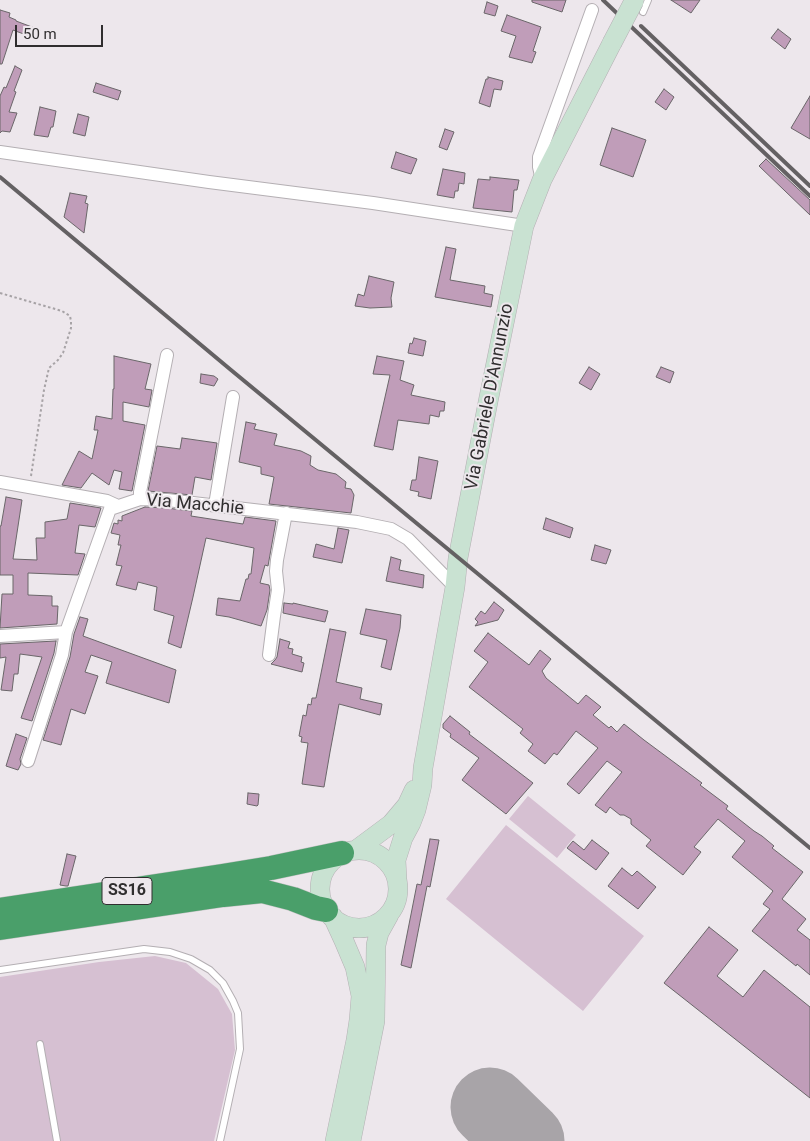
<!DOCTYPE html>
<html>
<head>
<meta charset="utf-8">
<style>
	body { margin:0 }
	#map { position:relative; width:810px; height:1141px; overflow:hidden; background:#ede7ec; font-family:Roboto,sans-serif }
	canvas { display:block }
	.scale { position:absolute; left:15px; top:25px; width:88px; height:22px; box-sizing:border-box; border:2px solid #302e2f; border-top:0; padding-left:6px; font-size:15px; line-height:18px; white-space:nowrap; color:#302e2f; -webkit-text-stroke:4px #ede7ec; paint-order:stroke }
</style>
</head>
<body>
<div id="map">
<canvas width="810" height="1141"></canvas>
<div class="scale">50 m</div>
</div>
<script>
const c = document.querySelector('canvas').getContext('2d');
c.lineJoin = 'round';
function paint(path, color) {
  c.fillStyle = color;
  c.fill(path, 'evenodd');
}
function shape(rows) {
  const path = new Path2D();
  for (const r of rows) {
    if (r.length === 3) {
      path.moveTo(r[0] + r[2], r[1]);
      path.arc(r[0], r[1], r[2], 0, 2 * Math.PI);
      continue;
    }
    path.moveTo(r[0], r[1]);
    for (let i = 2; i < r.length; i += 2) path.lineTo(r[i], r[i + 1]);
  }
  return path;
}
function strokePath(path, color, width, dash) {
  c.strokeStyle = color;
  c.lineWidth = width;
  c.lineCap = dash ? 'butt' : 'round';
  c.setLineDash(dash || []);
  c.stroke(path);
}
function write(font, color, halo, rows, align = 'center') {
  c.font = font + ' Roboto,sans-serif';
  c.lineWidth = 4;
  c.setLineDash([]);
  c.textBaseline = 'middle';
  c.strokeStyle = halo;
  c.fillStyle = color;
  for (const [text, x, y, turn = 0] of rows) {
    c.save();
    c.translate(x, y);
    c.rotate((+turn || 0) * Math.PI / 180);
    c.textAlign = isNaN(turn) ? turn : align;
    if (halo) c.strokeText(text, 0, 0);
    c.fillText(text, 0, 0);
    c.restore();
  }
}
paint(shape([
	[528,796,576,835,557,858,509,819],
	[506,825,644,936,583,1011,446,899],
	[155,956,186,963,218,989,232,1014,235,1050,214,1141,0,1141,0,977,99,962]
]), '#d6c0d2');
strokePath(shape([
	[490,1107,525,1141]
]), '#a8a4a8', 79);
const building = shape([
	[532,0,566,0,562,12,532,2,532,0],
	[671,0,700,0,691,13,671,0],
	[487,2,498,6,495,16,484,13,487,2],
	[0,10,10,13,9,17,16,20,16,21,40,30,37,39,13,30,2,64,0,64,0,10],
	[507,15,541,27,533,51,536,52,532,63,509,57,516,36,501,31,507,15],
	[778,29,791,39,785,49,771,38,778,29],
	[15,66,22,70,14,91,16,92,9,112,17,113,10,132,2,131,0,133,0,96,4,87,6,88,15,66],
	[488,77,503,81,501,90,494,89,490,107,479,103,486,79,488,79,488,77],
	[96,83,121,91,118,100,93,92,96,83],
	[664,89,674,97,666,110,655,102,664,89],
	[810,96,810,139,791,128,810,96],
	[40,107,56,111,53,127,51,127,48,137,34,135,40,107],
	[78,114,89,117,85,136,73,133,78,114],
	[612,128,646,140,633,177,600,165,612,128],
	[445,129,454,132,447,150,439,147,445,129],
	[396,152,417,159,411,174,391,168,396,152],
	[766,159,810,200,810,215,759,166,766,159],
	[443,169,465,173,464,184,459,183,458,191,455,191,454,198,437,195,443,169],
	[490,177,519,180,517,190,514,190,512,212,473,208,478,179,490,180,490,177],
	[70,193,87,196,85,203,88,204,84,233,64,217,70,193],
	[446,247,456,249,450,280,485,286,484,293,493,295,491,307,435,297,446,247],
	[369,276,394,282,391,298,392,307,370,308,355,306,358,294,364,296,369,276],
	[414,338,426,341,423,356,408,353,410,343,412,344,414,338],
	[114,356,151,364,145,389,152,390,149,407,123,402,123,421,145,425,132,491,119,489,122,472,114,470,109,485,92,473,81,488,62,485,79,451,92,459,98,430,94,430,96,416,112,419,113,389,114,389,114,356],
	[377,356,404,361,400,380,414,385,411,395,445,402,444,411,440,411,439,417,430,415,429,424,398,420,393,450,374,446,390,375,373,374,377,356],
	[589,367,600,374,591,390,579,383,589,367],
	[661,367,674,372,670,383,656,377,661,367],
	[201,374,214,376,218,379,214,386,200,383,201,374],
	[246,422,256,424,254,429,277,434,274,445,301,451,311,456,310,465,318,470,336,474,346,482,345,488,351,489,354,495,351,513,269,504,274,477,261,474,261,467,239,462,246,422],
	[182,438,217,443,211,480,195,477,192,495,148,491,157,446,180,449,182,438],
	[419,457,438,461,431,499,418,496,419,492,410,490,412,480,416,480,419,457],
	[6,497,22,500,13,559,37,560,36,538,45,538,45,522,67,519,70,503,101,508,95,527,79,525,75,553,85,554,78,575,28,573,28,595,52,596,52,606,58,606,57,624,0,628,2,594,13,594,13,575,0,575,0,526,1,526,6,497],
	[145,507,166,508,192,511,191,516,243,524,245,517,276,521,268,566,265,565,260,583,269,585,270,590,267,610,261,626,229,617,216,615,218,598,240,601,246,579,248,579,249,574,251,574,254,548,206,538,193,597,181,648,168,643,174,616,154,610,157,587,138,582,136,590,116,585,122,566,116,565,121,545,118,545,120,535,111,533,114,523,118,524,118,520,122,521,122,516,145,507],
	[546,518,573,528,570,538,543,529,546,518],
	[338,528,349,530,342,563,313,557,316,544,334,549,338,528],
	[595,545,611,550,606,564,591,560,595,545],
	[391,557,401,560,399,570,424,575,423,588,386,581,391,557],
	[494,602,504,610,498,620,475,626,478,622,475,619,481,611,485,614,494,602],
	[284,603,293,604,293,603,328,611,325,622,283,613,284,603],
	[366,609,401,615,400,628,391,670,381,667,387,640,360,634,366,609],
	[80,617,88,619,83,636,176,670,169,703,106,683,112,662,91,655,85,672,98,676,85,714,71,709,61,745,43,740,70,657,74,634,80,617],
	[330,629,346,632,336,682,362,688,360,699,382,704,380,715,339,704,330,752,324,787,302,784,308,743,301,742,302,737,299,736,303,715,306,716,308,704,311,705,312,698,316,698,330,629],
	[488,633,529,665,540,650,551,659,542,671,546,678,578,704,586,695,601,707,593,715,609,728,611,726,617,732,624,724,644,740,702,783,700,785,728,806,726,809,754,831,762,836,774,846,772,848,803,872,782,899,806,919,797,930,810,940,810,975,797,964,796,966,752,931,770,909,763,904,773,891,732,857,745,841,718,819,694,847,701,852,683,875,646,846,651,840,631,824,631,819,624,815,620,815,610,807,606,813,595,805,622,772,607,761,579,794,567,784,598,748,576,731,557,755,554,753,545,764,528,751,533,744,520,733,523,729,469,687,488,662,474,651,488,633],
	[280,639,290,642,288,648,293,649,292,654,302,657,301,662,304,663,302,672,271,664,275,660,277,657,280,639],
	[56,641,54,653,32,721,21,718,42,657,20,654,18,674,14,674,12,691,1,690,6,657,0,658,0,644,56,641],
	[450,716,470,732,469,734,533,783,506,814,462,780,479,758,450,737,451,734,443,728,443,724,450,716],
	[16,734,27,738,20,759,21,764,18,770,6,766,16,734],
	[248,793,259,794,258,805,257,806,247,804,248,793],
	[430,839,439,840,430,887,427,886,411,968,401,965,417,884,421,885,430,839],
	[592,840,609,853,596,870,567,848,573,841,584,850,592,840],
	[67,854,76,856,68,886,66,886,60,885,67,854],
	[622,868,632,876,637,871,656,887,638,909,608,886,622,868],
	[709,927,738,950,717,976,743,997,764,970,810,1007,810,1098,664,983,709,927]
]);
paint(building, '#c09db9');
strokePath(building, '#6a6669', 1);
const lane = shape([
	[643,12,648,0],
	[0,970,144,949,170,952,191,959,210,970,223,983,233,1001,238,1013,240,1049,220,1141],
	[40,1044,57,1141]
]);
const street = shape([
	[0,152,209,182,373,203,524,226],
	[542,180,539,167,539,157,592,10],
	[0,482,107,501,118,506],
	[140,499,140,492,167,355],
	[215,505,233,397],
	[0,636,66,632],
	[269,655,274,616,278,590,276,571,277,560,286,513],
	[28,761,62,655,66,632,110,509,140,499,167,500,357,522,391,529,408,539,455,587]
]);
const secondary = shape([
	[356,850,391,824,407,805,414,790],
	[359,889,39],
	[397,878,396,860,403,838,411,823,416,810,422,785,423,768,455,587,458,558,488,402,524,226,542,180,612,43],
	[333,917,344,941,355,967,361,996,359,1020,356,1040,335,1141],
	[351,1141,375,1021,376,945,379,933,389,915]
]);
const highway = shape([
	[0,910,222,876,271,868,342,853],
	[0,928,223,895,262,891,293,899,316,908,326,910]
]);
strokePath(lane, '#b4afb3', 8);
strokePath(street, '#b4afb3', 14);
strokePath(secondary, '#b4afb3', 20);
strokePath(highway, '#c5c4c5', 25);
strokePath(shape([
	[0,293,62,311,70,316,71,321,71,328,63,353,58,360,49,368,44,390,31,476]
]), '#a7a3a6', 2, [2.5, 2.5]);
strokePath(lane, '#fff', 6);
strokePath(street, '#fff', 12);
strokePath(secondary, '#c9e2d2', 19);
strokePath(highway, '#4a9f6a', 24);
strokePath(shape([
	[603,0,810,196],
	[641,26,810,186],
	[0,177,231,370,810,848]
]), '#646163', 4);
const secondaryBridge = shape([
	[612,43,634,1]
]);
strokePath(secondaryBridge, '#b4afb3', 20, []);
strokePath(secondaryBridge, '#c9e2d2', 19);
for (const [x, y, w] of [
	[127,891,50]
]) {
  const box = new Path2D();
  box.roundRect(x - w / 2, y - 13.5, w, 27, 4);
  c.fillStyle = '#ede7ec';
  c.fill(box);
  strokePath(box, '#302e2f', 1);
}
write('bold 16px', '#302e2f', null, [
	["SS16",127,891]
]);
write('18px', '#302e2f', '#ede7ec', [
	["Via Gabriele D'Annunzio",490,397,-79],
	["Via Macchie",195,505,5]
]);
</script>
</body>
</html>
